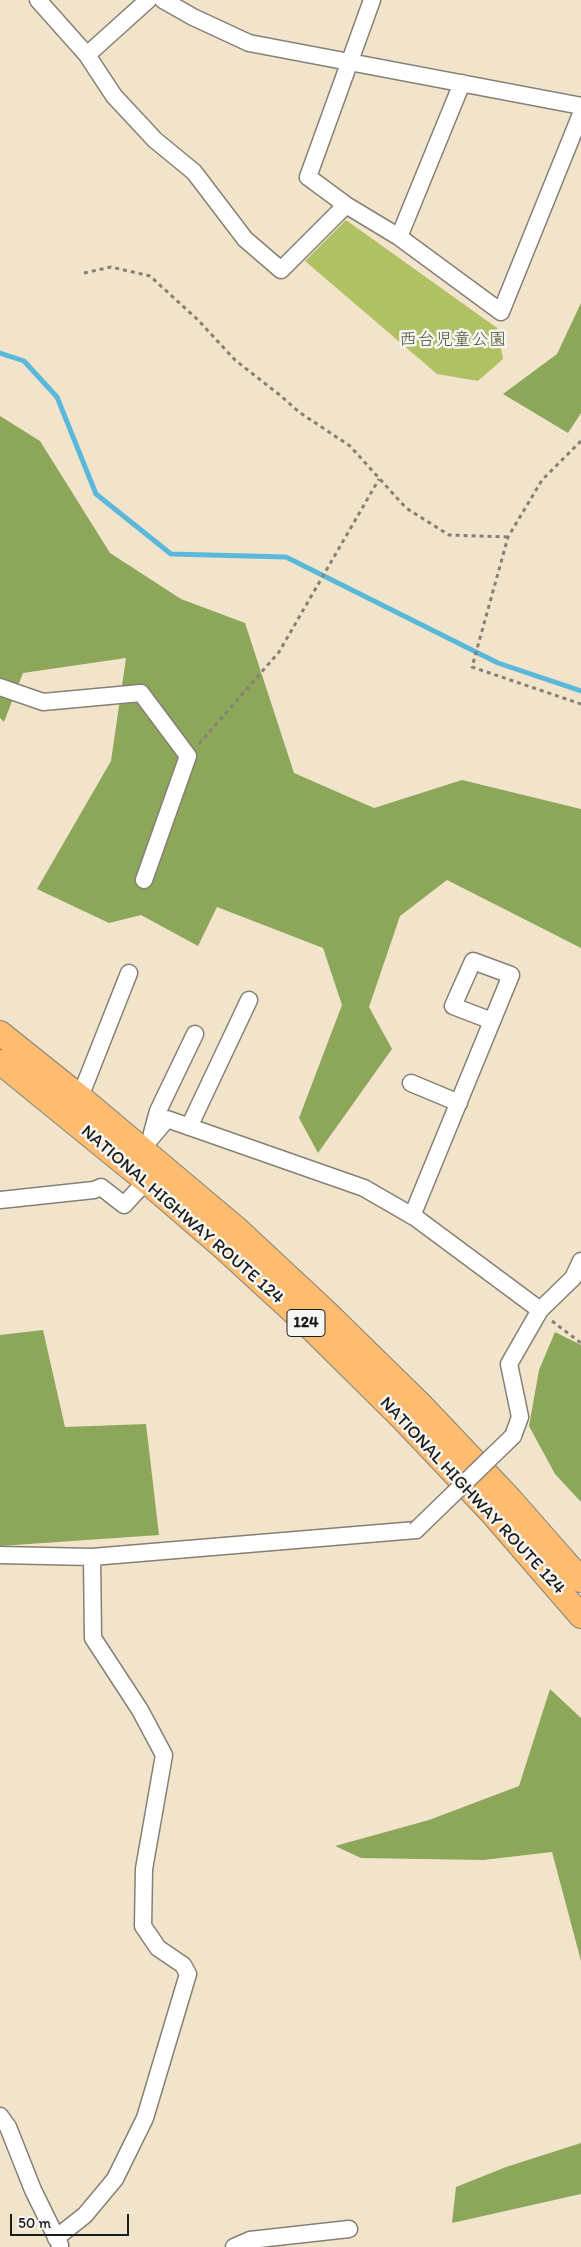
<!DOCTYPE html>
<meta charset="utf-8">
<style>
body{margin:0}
#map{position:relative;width:581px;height:2247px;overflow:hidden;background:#f1e4cb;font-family:Itim,sans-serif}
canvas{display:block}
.scale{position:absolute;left:10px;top:2214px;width:119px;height:22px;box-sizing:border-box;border:2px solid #1c1c1c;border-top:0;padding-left:6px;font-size:15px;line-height:18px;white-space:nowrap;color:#1c1c1c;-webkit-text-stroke:4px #f6f6f2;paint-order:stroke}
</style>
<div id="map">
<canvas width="581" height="2247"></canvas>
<div class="scale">50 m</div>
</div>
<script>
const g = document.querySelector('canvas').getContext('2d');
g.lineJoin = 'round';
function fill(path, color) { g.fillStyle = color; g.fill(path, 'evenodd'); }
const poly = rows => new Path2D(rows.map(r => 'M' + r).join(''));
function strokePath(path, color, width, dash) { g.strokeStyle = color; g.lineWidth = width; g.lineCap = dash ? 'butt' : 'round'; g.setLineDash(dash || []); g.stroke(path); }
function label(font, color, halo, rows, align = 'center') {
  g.font = font + ' Itim,"Klee One",sans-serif'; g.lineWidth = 5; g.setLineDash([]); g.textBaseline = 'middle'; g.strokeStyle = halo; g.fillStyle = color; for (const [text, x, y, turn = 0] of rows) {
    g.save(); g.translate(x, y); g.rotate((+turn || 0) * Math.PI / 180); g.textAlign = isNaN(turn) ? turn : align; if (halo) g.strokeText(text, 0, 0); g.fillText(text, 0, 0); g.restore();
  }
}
const green = poly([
 [346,220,497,328,503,359,478,381,437,374,305,261]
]);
const forest = poly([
 [581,303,581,413,568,433,503,394,557,354],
 [0,416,40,441,110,553,181,599,245,623,294,773,374,808,462,780,581,809,581,948,447,880,400,916,369,1007,392,1049,318,1153,299,1118,342,1005,323,948,217,907,198,946,141,915,109,923,37,889,111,761,126,658,23,673,4,722,0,718],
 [43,1330,65,1427,146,1424,159,1535,0,1546,0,1335],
 [555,1332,581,1345,581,1502,555,1474,529,1426,539,1370],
 [550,1689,581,1718,581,1961,552,1852,483,1860,361,1858,335,1846,429,1820,519,1786],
 [581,2143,581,2194,452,2223,456,2187,506,2167]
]);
const stream = poly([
 [0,353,24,361,57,397,96,494,171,554,286,557,498,663,581,691]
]);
const path = poly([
 [84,273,111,267,150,276,198,320,235,360,281,396,299,412,350,446,406,508,449,535,508,537],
 [581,441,542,480,508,537,472,667,581,704],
 [199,744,279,652,379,479],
 [552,1321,581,1343]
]);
const minor = poly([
 [38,0,87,55,114,96,155,140,194,172,245,239,281,270,346,205],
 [163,0,193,17,249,43,581,106],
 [372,0,308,177,346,205,399,237,501,312,581,114],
 [87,55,148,0],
 [399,237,462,83],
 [0,687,43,702,141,693,188,756,144,880],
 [411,1083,459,1103],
 [80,1097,129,973],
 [189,1127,249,1000],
 [152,1133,158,1111,195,1034],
 [135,1157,167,1119,364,1188,416,1218,540,1310,573,1278,581,1261],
 [0,1200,94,1190,101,1187,124,1205,146,1181],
 [412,1216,511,975,473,961,453,1006,492,1021],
 [513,1436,520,1417,509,1364,540,1310],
 [0,1555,92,1557,416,1530],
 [0,2116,8,2127,33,2190,60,2245],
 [56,2238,85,2215,115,2179,145,2118,188,1974,183,1965,158,1948,143,1926,144,1869,164,1755,140,1710,93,1638,92,1557],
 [234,2247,250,2240,349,2229]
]);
const highway = poly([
 [0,1033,80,1097,238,1230,326,1312,420,1404,510,1499,581,1580],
 [0,1062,146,1181,225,1249,311,1328,403,1419,491,1512,581,1616]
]);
const minorBridge = poly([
 [416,1530,513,1436]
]);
const shields = [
 [306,1323,38]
];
const shieldNames = [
 ["124",306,1323]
];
const parkNames = [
 ["西台児童公園",453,340]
];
const streetNames = [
 ["NATIONAL HIGHWAY ROUTE 124",182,1215,41],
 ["NATIONAL HIGHWAY ROUTE 124",472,1496,47]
];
fill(green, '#b0c164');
fill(forest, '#8ca75a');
strokePath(stream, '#5cb8da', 5);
strokePath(minor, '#868074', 19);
strokePath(highway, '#868074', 26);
strokePath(path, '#868074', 3, [4, 4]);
strokePath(minor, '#fff', 16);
strokePath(highway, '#fdbc70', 24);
strokePath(minorBridge, '#868074', 19, []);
strokePath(minorBridge, '#fff', 16);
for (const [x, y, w] of shields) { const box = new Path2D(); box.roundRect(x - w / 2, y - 13.5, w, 27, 4); g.fillStyle = '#f6f6f2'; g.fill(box); strokePath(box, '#1c1c1c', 1); }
label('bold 16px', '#1c1c1c', null, shieldNames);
label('18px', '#505635', '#f6f6f2', parkNames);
label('18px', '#1c1c1c', '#f6f6f2', streetNames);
</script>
